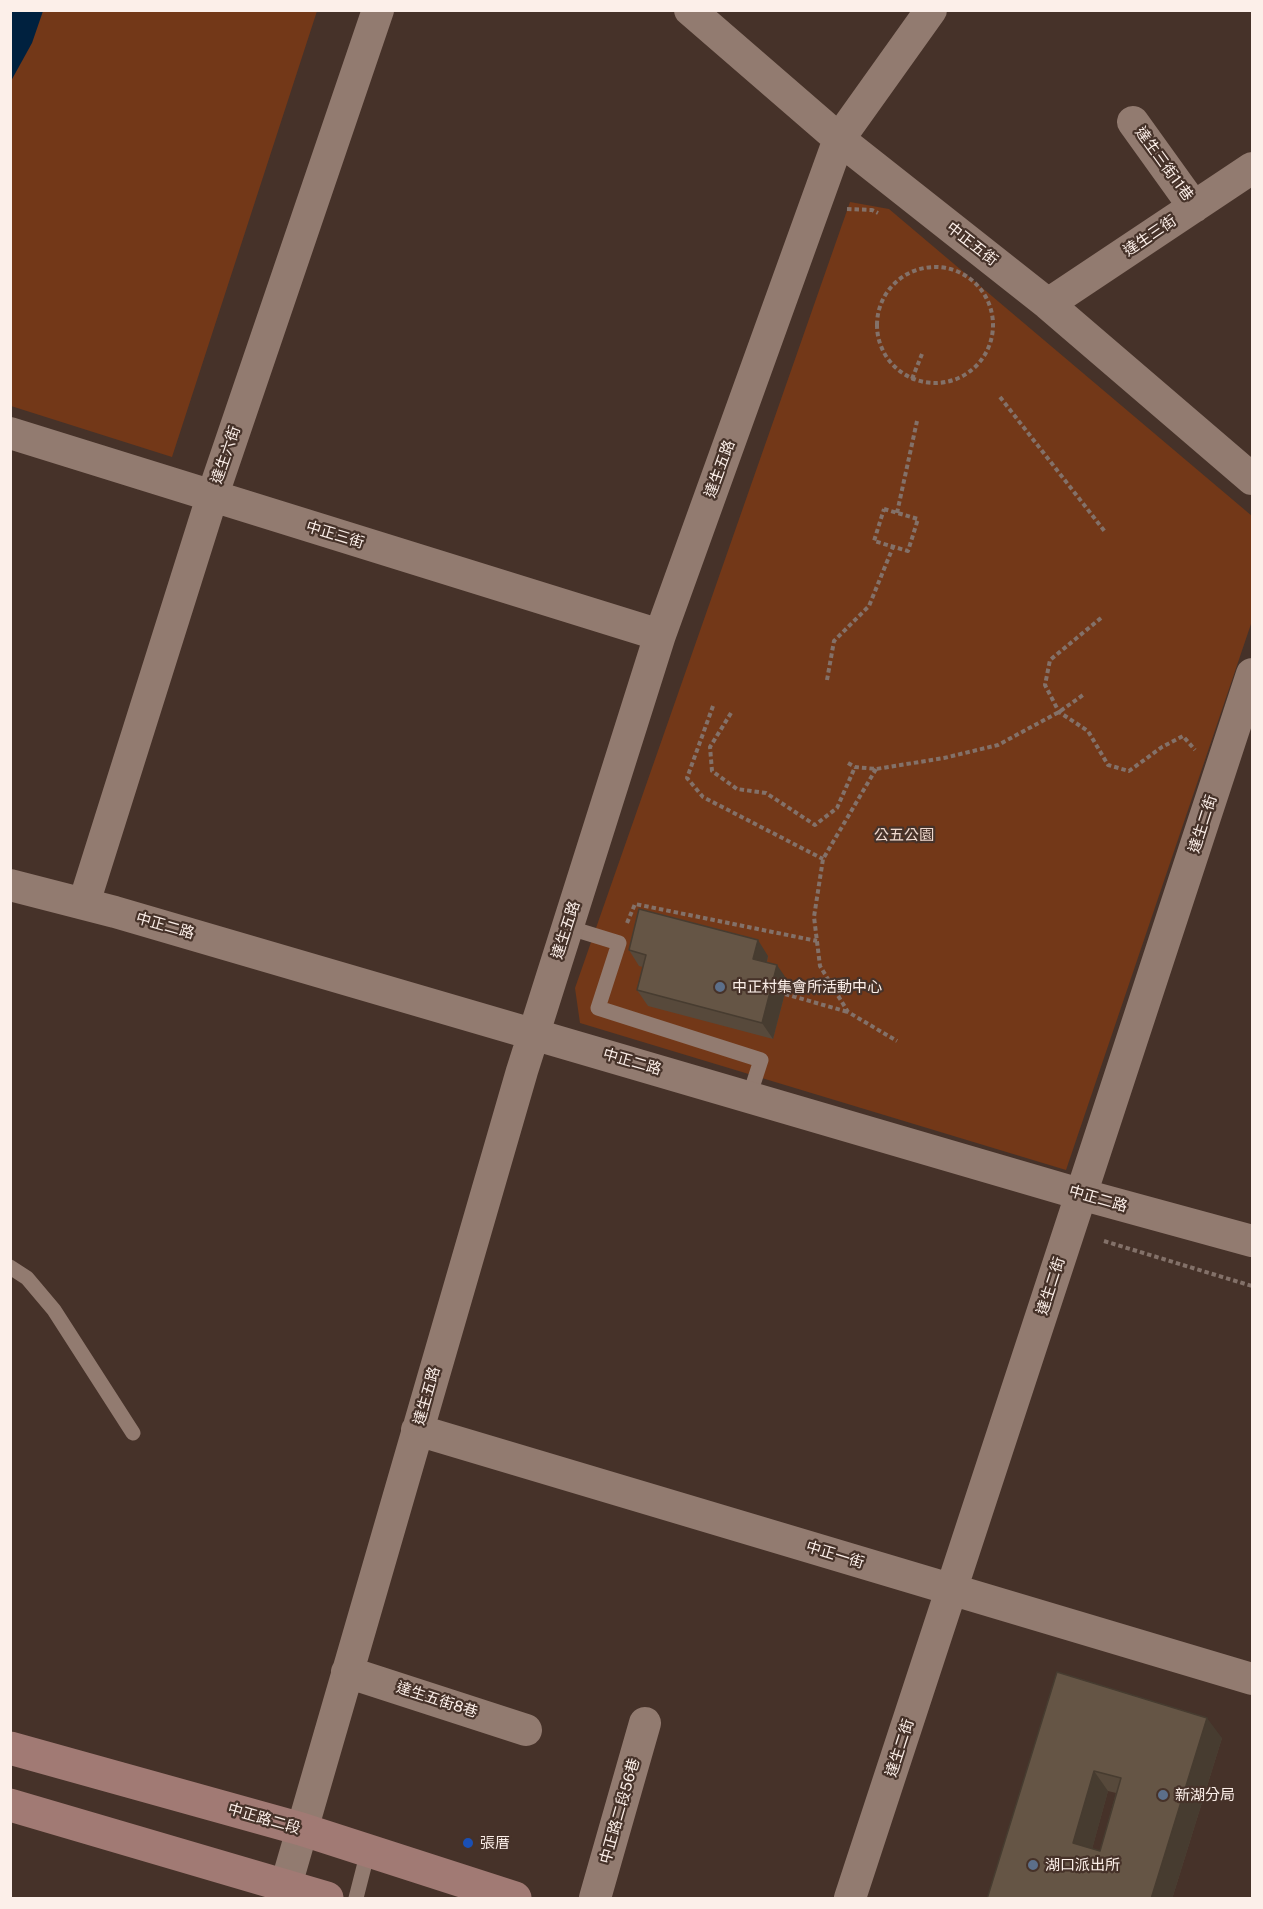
<!DOCTYPE html>
<meta charset="utf-8">
<style>
body{margin:0}
#map{position:relative;width:1263px;height:1909px;overflow:hidden;background:#463229;font-family:"Public Sans",sans-serif}
canvas{display:block}
.frame{position:absolute;inset:0;border:12px solid #fcefe9;pointer-events:none}
</style>
<div id="map">
<canvas width="1263" height="1909"></canvas>
<div class="frame"></div>
</div>
<script>
const g = document.querySelector('canvas').getContext('2d');
g.lineJoin = 'round';
function fill(path, color) { g.fillStyle = color; g.fill(path, 'evenodd'); }
const poly = rows => new Path2D(rows.map(r => 'M' + r).join(''));
function strokePath(path, color, width, dash) { g.strokeStyle = color; g.lineWidth = width; g.lineCap = dash ? 'butt' : 'round'; g.setLineDash(dash || []); g.stroke(path); }
function label(font, color, halo, rows, align = 'center') {
  g.font = font + ' "Public Sans","Noto Sans TC",sans-serif'; g.lineWidth = 4.5; g.setLineDash([]); g.textBaseline = 'middle'; g.strokeStyle = halo; g.fillStyle = color; for (const [text, x, y, turn = 0] of rows) {
    g.save(); g.translate(x, y); g.rotate((+turn || 0) * Math.PI / 180); g.textAlign = isNaN(turn) ? turn : align; if (halo) g.strokeText(text, 0, 0); g.fillText(text, 0, 0); g.restore();
  }
}
const green = poly([
 [11,11,317,11,172,457,11,406],
 [850,202,889,209,1252,516,1252,621,1066,1170,580,1023,575,988]
]);
const water = poly([
 [11,10,43,11,32,43,11,81]
]);
const path = poly([
 [847,209,872,210,878,213],
 '877 325a58 58 0 1 1 116 0a58 58 0 1 1-116 0Z',
 [912,379,922,354],
 [1000,397,1106,533],
 [884,509,918,519,908,551,874,541,884,509],
 [897,513,917,421],
 [1101,618,1050,660,1045,685,1059,712,1088,731,1108,765,1129,771,1162,747,1183,736,1195,750],
 [827,680,834,641,869,606,893,547],
 [713,706,687,778,703,797,823,859],
 [731,713,710,747,712,771,737,789,766,793,815,825,837,808,855,767],
 [848,763,855,767,876,769,944,758,998,745,1059,712,1083,695],
 [876,769,823,859,814,917,820,966,848,1012,897,1041],
 [627,923,635,904,817,941],
 [785,994,848,1012],
 [1104,1241,1252,1286]
]);
const lane = poly([
 [567,927,619,943,598,1008,761,1060,749,1097],
 [10,1267,27,1278,54,1310,133,1433],
 [356,1898,368,1851]
]);
const street = poly([
 [690,10,839,139,1048,304,1252,479],
 [1133,122,1194,207],
 [1048,304,1252,168],
 [10,433,660,635],
 [10,885,115,912,1080,1194,1252,1241],
 [84,903,212,497,378,10],
 [417,1430,1252,1679],
 [347,1672,526,1730],
 [286,1885,522,1071,660,635,839,139,931,10],
 [595,1898,645,1723],
 [850,1898,1252,674]
]);
const secondary = poly([
 [10,1748,301,1829,515,1898],
 [10,1805,327,1898]
]);
const wall = poly([
 [629,950,768,956,767,962,788,981,773,1039,648,1006,637,990,643,967,639,966],
 [1057,1672,1222,1738,1172,1899,987,1899],
 [1108,1791,1116,1793,1100,1851,1092,1849]
]);
const shadedWall = poly([
 [758,940,768,956,764,974,753,959],
 [777,965,788,981,773,1039,762,1023],
 [1207,1718,1222,1738,1172,1899,1151,1899],
 [1094,1771,1108,1791,1088,1864,1073,1843]
]);
const building = poly([
 [639,909,758,940,753,959,777,965,762,1023,637,990,646,955,629,950,639,909],
 [1057,1672,1207,1718,1151,1899,987,1899,1057,1672],
 [1094,1771,1121,1778,1100,1851,1073,1843,1094,1771]
]);
const markers = [
 [720,987,6,"#5c6f8a"],
 [1163,1795,6,"#5c6f8a"],
 [468,1843,6,"#1a4fb4"],
 [1033,1865,6,"#5c6f8a"]
];
const streetNames = [
 ["達生三街11巷",1164,164,54],
 ["達生三街",1150,236,-34],
 ["中正五街",972,244,38],
 ["達生六街",226,455,-71],
 ["達生五路",720,469,-70],
 ["中正三街",335,535,17],
 ["達生二街",1203,824,-72],
 ["中正二路",165,926,16],
 ["達生五路",566,930,-72],
 ["中正二路",632,1062,16],
 ["中正二路",1098,1199,16],
 ["達生二街",1051,1286,-72],
 ["達生五路",427,1396,-74],
 ["中正一街",835,1555,17],
 ["達生五街8巷",437,1700,18],
 ["達生二街",900,1748,-72],
 ["中正路二段56巷",620,1811,-74],
 ["中正路二段",264,1819,16]
];
const parkNames = [
 ["公五公園",904,835]
];
const poiNames = [
 ["中正村集會所活動中心",732,987],
 ["新湖分局",1175,1795],
 ["張厝",480,1843],
 ["湖口派出所",1045,1865]
];
fill(green, '#733818');
fill(water, '#00213f');
strokePath(path, '#837169', 4, [4.5, 3]);
strokePath(lane, '#927b70', 15);
strokePath(street, '#927b70', 32);
strokePath(secondary, '#a17a74', 33);
fill(wall, '#57493b');
fill(shadedWall, '#473c30');
fill(building, '#655545');
strokePath(building, '#473c30', 1.5);
for (const [x, y, r, color] of markers) { const dot = new Path2D(); dot.arc(x, y, r, 0, 2 * Math.PI); g.fillStyle = color; g.fill(dot); strokePath(dot, '#463229', 2); }
label('15px', '#fcefe9', '#463229', streetNames);
label('15px', '#f0d9ce', '#463229', parkNames);
label('15px', '#fcefe9', '#463229', poiNames, 'left');
</script>
